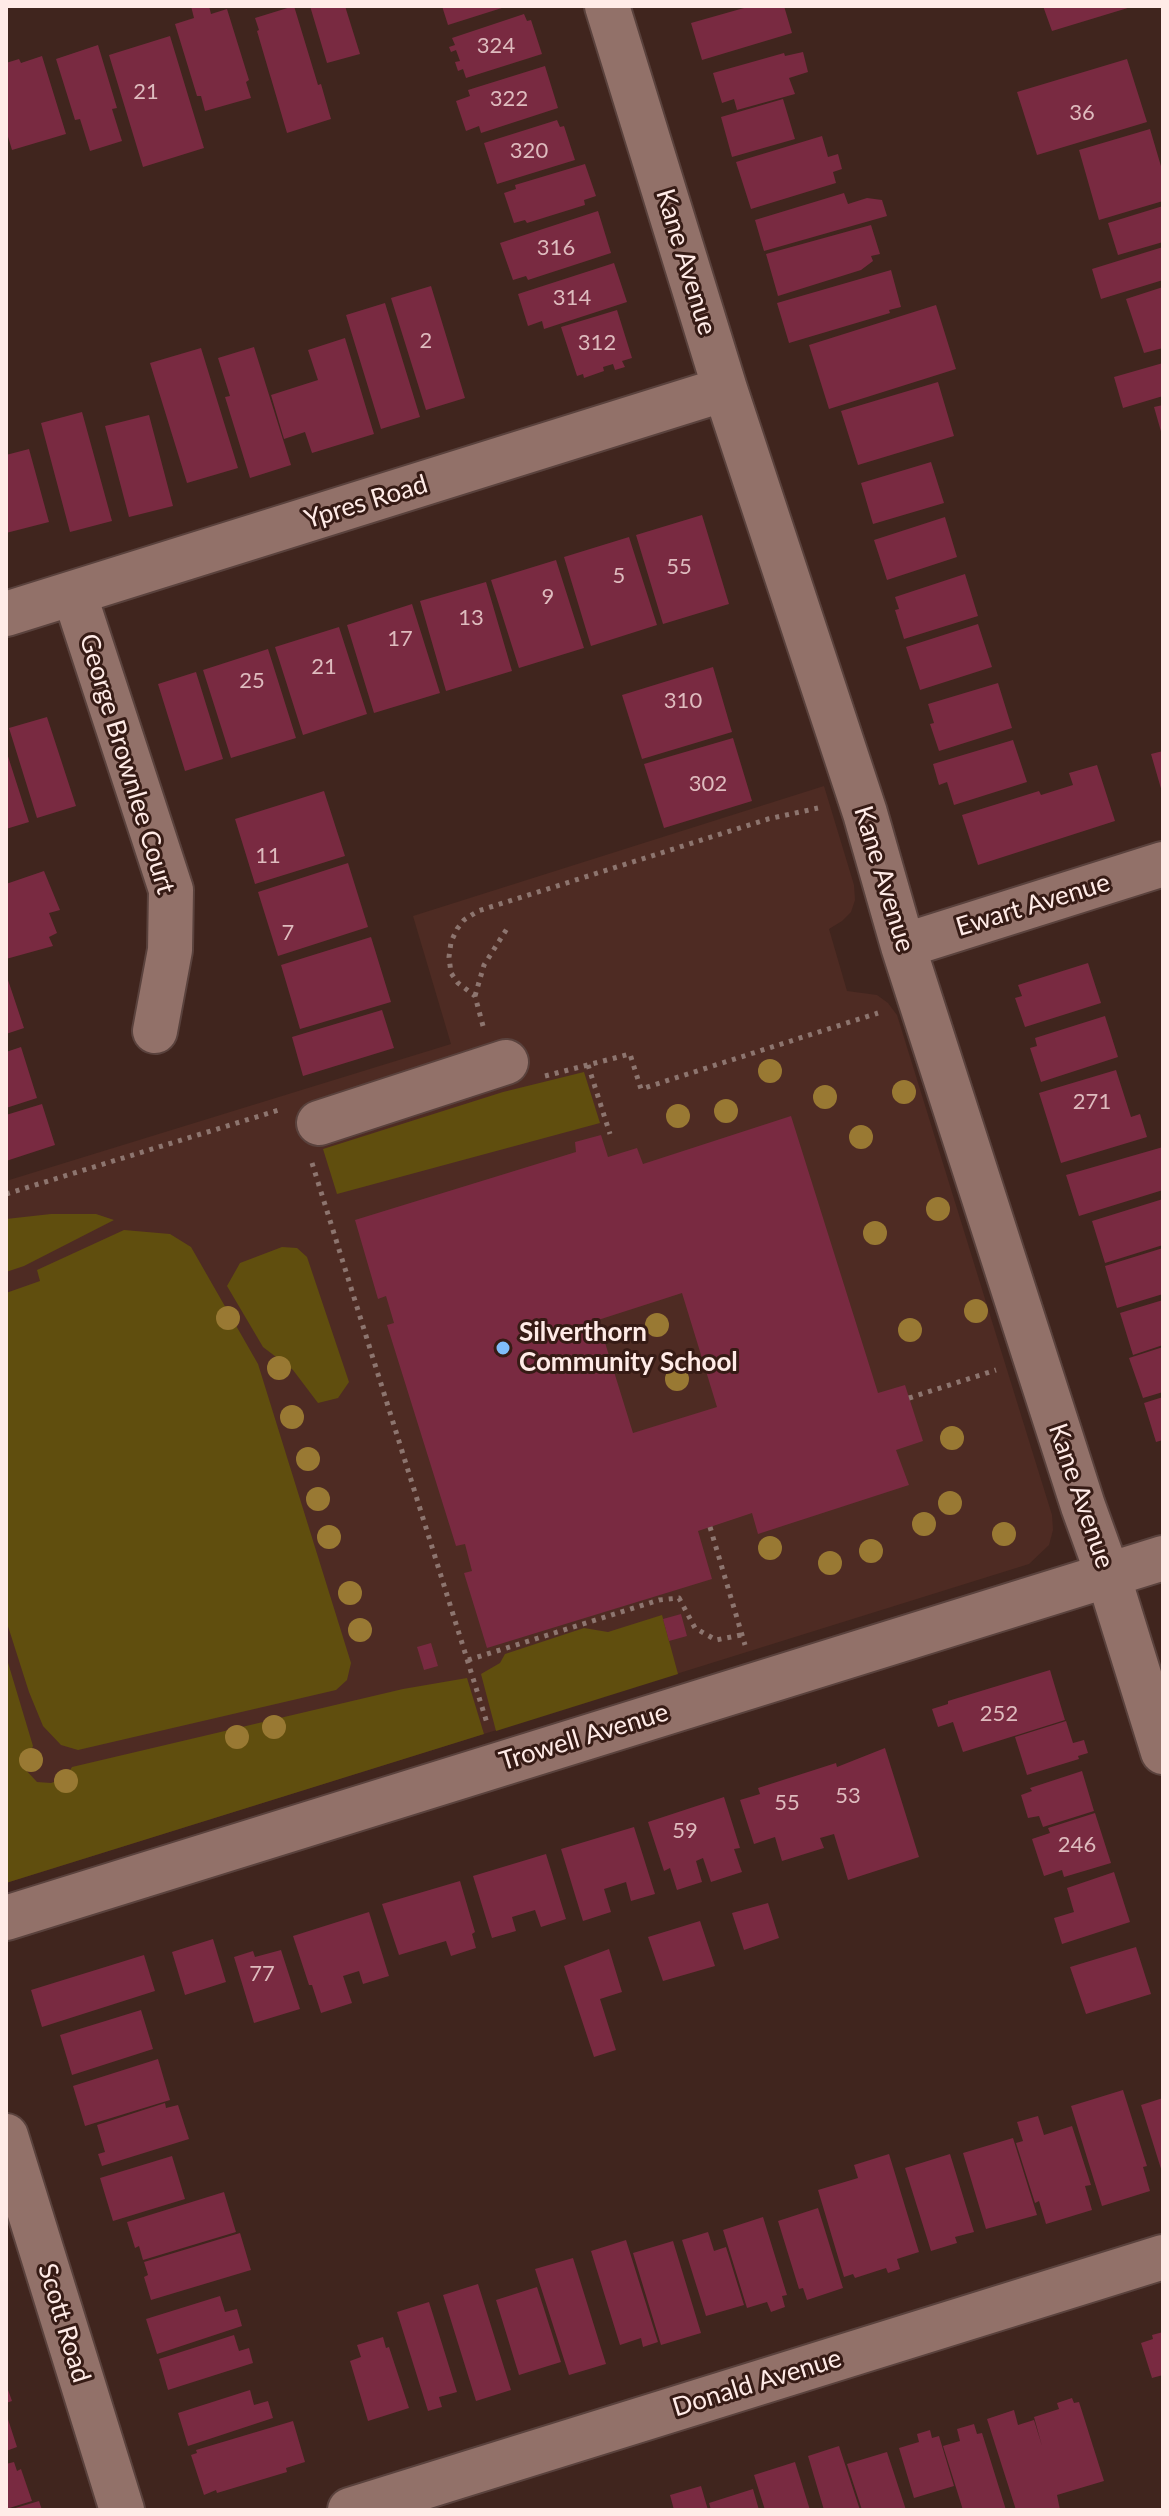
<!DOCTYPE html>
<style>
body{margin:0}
#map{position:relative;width:1169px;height:2516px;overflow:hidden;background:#40251e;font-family:Lato,sans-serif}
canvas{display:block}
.frame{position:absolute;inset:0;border:8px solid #ffebe7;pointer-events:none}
</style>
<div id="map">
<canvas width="1169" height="2516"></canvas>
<div class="frame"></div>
</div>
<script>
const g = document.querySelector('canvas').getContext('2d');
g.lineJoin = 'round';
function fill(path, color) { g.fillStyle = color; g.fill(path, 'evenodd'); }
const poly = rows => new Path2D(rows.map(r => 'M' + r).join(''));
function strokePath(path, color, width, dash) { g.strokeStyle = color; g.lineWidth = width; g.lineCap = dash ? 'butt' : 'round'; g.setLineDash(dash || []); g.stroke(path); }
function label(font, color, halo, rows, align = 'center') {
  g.font = font + ' Lato,sans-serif'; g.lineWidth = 6; g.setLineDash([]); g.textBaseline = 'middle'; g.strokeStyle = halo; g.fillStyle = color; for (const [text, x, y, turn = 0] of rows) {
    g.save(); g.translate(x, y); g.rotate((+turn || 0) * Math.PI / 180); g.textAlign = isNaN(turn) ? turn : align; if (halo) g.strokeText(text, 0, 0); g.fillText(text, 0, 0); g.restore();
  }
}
const built = poly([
 [824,786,854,885,855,900,851,912,842,921,829,929,847,991,877,995,888,1003,897,1015,1052,1515,1053,1530,1049,1545,1029,1564,6,1883,6,1181,451,1044,413,916]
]);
const green = poly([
 [584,1072,600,1123,337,1194,323,1149,503,1092],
 [51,1214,96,1214,114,1220,24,1266,6,1272,6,1219],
 [124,1230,170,1234,191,1247,258,1364,351,1663,347,1680,336,1690,78,1750,61,1745,43,1726,29,1692,6,1620,6,1293,40,1281,37,1270],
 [282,1247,297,1248,307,1257,349,1382,338,1398,318,1403,293,1370,263,1347,227,1286,240,1263],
 [662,1615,678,1674,496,1731,481,1674,500,1663,505,1654,584,1628,608,1632],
 [6,1656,33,1746,24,1768,37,1782,51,1783,65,1778,72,1767,403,1689,467,1678,484,1734,6,1883]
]);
const building = poly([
 [191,6,209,6,211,14,227,9,249,80,246,82,251,98,205,111,201,96,197,96,175,24,194,18],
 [294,6,318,85,321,84,331,119,287,133,257,31,259,30,255,18],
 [310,6,345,6,360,54,327,63],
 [442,6,505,6,505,7,448,25],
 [751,6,784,6,792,33,702,60,691,23],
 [1043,6,1131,6,1131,7,1052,31],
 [524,14,527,21,531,20,542,54,466,78,463,69,458,71,455,62,460,61,456,50,451,52,449,47,455,45,452,38],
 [170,36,204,148,143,167,109,55],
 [98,45,117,108,112,109,122,141,90,151,80,119,75,120,56,59],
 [803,52,808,72,789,78,795,94,737,110,734,99,722,103,713,73,784,53,785,56],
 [42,56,66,134,12,150,6,130,6,63,19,59,21,63],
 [1127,59,1147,122,1037,155,1017,92],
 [545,66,558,108,481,133,479,126,466,131,456,101,470,96,468,90],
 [783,99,795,139,732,157,721,117],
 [557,120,560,127,564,126,575,160,497,184,484,143],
 [1150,129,1163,173,1163,201,1099,220,1079,150],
 [822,136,828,157,838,154,842,169,833,172,836,183,751,209,736,162],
 [585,164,596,196,584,200,585,205,527,223,525,220,514,223,504,193,516,189,515,185],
 [844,193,848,204,867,198,882,200,887,216,764,251,755,220],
 [1163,206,1163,242,1118,255,1108,223],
 [598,211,611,253,528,280,526,276,513,280,500,243],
 [871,225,880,254,871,256,873,261,861,270,778,296,766,254],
 [1163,247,1163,280,1101,299,1092,269],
 [614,263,627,302,544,329,542,321,528,326,518,294],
 [891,270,901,307,889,310,890,313,789,343,777,303],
 [431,286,465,398,426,410,391,298],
 [1163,287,1163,348,1144,353,1126,299],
 [385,303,420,417,381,429,346,315],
 [936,305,956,369,829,409,809,345],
 [617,310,632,358,622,361,625,367,615,370,613,364,603,367,604,371,584,378,583,374,577,376,561,327],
 [345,338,374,434,312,453,305,432,284,439,271,395,318,380,308,350],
 [254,347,291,465,250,478,225,397,230,396,218,358],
 [201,348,238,468,187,483,150,363],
 [1163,363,1163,396,1123,408,1114,377],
 [938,382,954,436,858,465,841,411],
 [1163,405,1163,435,1162,435,1154,407],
 [82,412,112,521,70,532,41,423],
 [149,415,173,506,129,517,105,426],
 [29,449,49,522,6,533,6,455],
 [931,462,944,503,873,524,861,483],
 [702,515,729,604,663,624,636,535],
 [945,517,957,557,887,580,874,540],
 [629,537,657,625,591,646,564,557],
 [556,560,584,648,519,668,491,580],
 [965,574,978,616,904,639,895,610,899,609,895,597],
 [486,582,512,671,446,691,420,601],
 [412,604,440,693,374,713,347,625],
 [978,624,992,667,920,690,906,647],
 [339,627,367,714,303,735,275,647],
 [268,649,296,738,231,758,203,670],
 [713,667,732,732,642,759,622,695],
 [196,672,223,759,185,771,158,684],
 [998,683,1012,728,939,751,930,724,934,723,928,704],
 [47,717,76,806,37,818,9,728],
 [733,738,752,801,664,828,644,764],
 [1013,740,1027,782,954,805,947,782,939,785,933,764],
 [6,750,29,822,6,829],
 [1163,751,1163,792,1162,792,1151,754],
 [1097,765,1115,821,978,865,962,815,1039,791,1041,795,1073,785,1069,773],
 [324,791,345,856,255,884,235,819],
 [348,863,368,927,278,956,258,892],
 [44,871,60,910,49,913,57,933,49,937,53,946,6,959,6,884],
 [371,937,391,1002,300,1029,281,965],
 [1088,963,1101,1003,1025,1027,1015,998,1022,996,1018,985],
 [6,974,24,1028,6,1034],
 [382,1010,394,1048,303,1076,292,1037],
 [1105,1016,1118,1057,1041,1082,1030,1048,1037,1046,1035,1038],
 [21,1047,37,1098,6,1108,6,1052],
 [1116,1070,1131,1117,1140,1114,1147,1137,1061,1163,1039,1093],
 [42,1104,55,1145,6,1161,6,1115],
 [791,1116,878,1393,905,1385,923,1441,896,1450,909,1485,758,1534,752,1513,698,1531,712,1579,487,1648,464,1573,472,1571,465,1544,456,1546,387,1325,394,1323,386,1296,378,1299,355,1220,576,1152,575,1142,601,1135,608,1157,637,1148,643,1164],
 [682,1293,717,1407,633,1433,598,1320],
 [1163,1147,1163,1190,1079,1216,1066,1175],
 [1163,1199,1163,1245,1105,1263,1092,1221],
 [1163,1248,1163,1294,1117,1308,1105,1266],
 [1163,1300,1163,1345,1133,1355,1120,1313],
 [1163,1347,1163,1392,1143,1398,1129,1358],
 [1163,1397,1163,1440,1156,1442,1144,1403],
 [681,1614,687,1636,669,1641,663,1619],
 [431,1643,438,1666,424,1670,417,1647],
 [1050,1670,1065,1720,963,1752,953,1722,938,1727,932,1709,948,1704,948,1701],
 [1066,1721,1073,1743,1084,1740,1088,1753,1078,1756,1079,1759,1027,1775,1015,1737],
 [885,1748,919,1857,848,1880,834,1834,820,1838,824,1848,782,1861,775,1837,754,1844,740,1800,760,1794,758,1788,836,1763,837,1767],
 [1082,1771,1094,1811,1043,1827,1039,1816,1028,1818,1021,1795,1032,1791,1030,1788],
 [724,1797,740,1848,734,1849,742,1872,711,1882,703,1858,696,1861,702,1882,677,1890,670,1868,664,1871,648,1822],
 [1095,1813,1111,1863,1064,1877,1062,1870,1044,1876,1032,1839,1050,1833,1048,1828],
 [634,1827,655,1894,631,1901,626,1882,604,1889,611,1912,583,1921,561,1849],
 [546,1854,566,1919,541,1927,535,1910,512,1917,516,1931,492,1938,473,1876],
 [1114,1872,1130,1922,1062,1944,1054,1918,1074,1912,1067,1888],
 [460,1881,475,1932,472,1934,476,1948,451,1956,446,1941,399,1955,382,1904],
 [768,1903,779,1938,744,1950,732,1913],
 [369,1912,389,1976,363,1984,359,1971,343,1976,352,2003,321,2013,312,1985,309,1985,293,1936],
 [700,1921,715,1966,663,1981,648,1937],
 [213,1939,226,1982,185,1995,172,1952],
 [1136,1947,1151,1994,1086,2014,1070,1967],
 [609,1949,622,1992,600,1999,616,2050,594,2057,564,1966],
 [281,1950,300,2009,254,2023,234,1957,253,1951,255,1957],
 [144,1955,155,1991,42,2027,31,1990],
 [141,2010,153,2049,72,2075,60,2035],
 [158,2059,170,2100,85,2126,73,2086],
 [1123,2090,1147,2166,1143,2167,1150,2191,1102,2206,1071,2106],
 [1163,2098,1163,2172,1162,2172,1141,2105],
 [165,2103,166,2108,178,2105,189,2139,102,2166,98,2154,105,2152,97,2125],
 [1038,2116,1044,2135,1072,2126,1091,2185,1085,2186,1092,2210,1046,2224,1039,2201,1035,2203,1016,2143,1023,2141,1017,2122],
 [1013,2138,1037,2215,986,2229,963,2153],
 [889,2154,919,2252,897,2259,900,2269,888,2273,886,2268,855,2278,853,2274,844,2277,818,2190,858,2178,854,2165],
 [950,2154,974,2232,955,2237,957,2243,931,2251,905,2168],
 [172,2156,185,2199,113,2221,100,2178],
 [224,2192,236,2232,143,2260,139,2246,135,2248,127,2222],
 [818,2208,843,2288,807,2300,803,2288,799,2289,778,2221],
 [763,2217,787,2295,782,2296,785,2307,771,2312,767,2302,747,2308,723,2230],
 [708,2232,714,2251,726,2247,744,2305,706,2316,682,2240],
 [240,2233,251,2270,151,2300,144,2277,148,2275,144,2262],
 [626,2240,658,2342,643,2347,641,2338,620,2345,591,2251],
 [673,2241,701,2333,661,2345,633,2253],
 [573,2258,606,2364,569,2375,535,2269],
 [478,2284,511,2390,476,2401,443,2295],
 [537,2287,561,2362,519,2375,496,2300],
 [220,2296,225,2312,237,2309,242,2326,157,2354,146,2319],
 [429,2302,457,2392,439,2397,442,2407,428,2411,397,2312],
 [1163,2332,1163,2375,1152,2378,1141,2343,1153,2339,1152,2335],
 [234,2335,239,2351,249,2348,253,2363,168,2390,159,2359],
 [383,2337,386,2348,389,2347,409,2408,368,2421,350,2361,361,2357,357,2345],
 [6,2384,12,2401,6,2403],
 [250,2390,254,2405,268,2401,273,2418,188,2446,178,2413],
 [1072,2398,1074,2403,1079,2402,1104,2481,1057,2495,1060,2510,1016,2510,987,2419,1014,2410,1018,2425,1034,2420,1042,2446,1034,2417,1059,2409,1057,2403],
 [6,2413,17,2447,6,2451],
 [293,2421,305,2462,286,2468,287,2472,217,2493,216,2490,204,2495,191,2455,197,2453,196,2450],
 [974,2424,977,2434,982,2433,1006,2510,963,2510,943,2446,960,2441,957,2429],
 [930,2430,932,2438,939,2436,954,2486,914,2498,899,2448,919,2442,917,2434],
 [839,2446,860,2510,824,2510,808,2456],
 [887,2452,906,2510,862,2510,847,2464],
 [14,2462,17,2471,21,2469,32,2501,6,2509,6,2464],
 [795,2462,810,2510,765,2510,754,2475],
 [701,2486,708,2510,674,2510,670,2495],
 [753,2489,759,2510,711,2510,709,2503],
 [39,2501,42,2510,12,2510,12,2509]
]);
const path = poly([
 [475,996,484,965,508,927],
 [483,1026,475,996,458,983,451,973,449,957,451,942,457,929,464,920,478,911,768,819,818,808],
 [588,1065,610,1134],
 [545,1076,630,1054,641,1089,878,1013],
 [312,1163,487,1723],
 [6,1194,279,1110],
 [909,1398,996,1370],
 [710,1527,745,1645],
 [468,1660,659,1600,679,1598,695,1628,716,1640,741,1635]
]);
const minor = poly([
 [607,6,725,389,865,813,903,946,1083,1506,1108,1575,1163,1752],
 [74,593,171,890,170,950,155,1031],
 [6,614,725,389],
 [903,946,1163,864],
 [319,1123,506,1062],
 [6,1918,1163,1558],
 [6,2136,122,2510],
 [350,2510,1163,2257]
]);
const trees = [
 [770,1071],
 [904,1092],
 [825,1097],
 [726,1111],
 [678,1116],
 [861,1137],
 [938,1209],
 [875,1233],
 [976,1311],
 [228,1318],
 [657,1325],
 [910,1330],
 [279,1368],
 [677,1379],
 [292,1417],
 [952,1438],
 [308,1459],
 [318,1499],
 [950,1503],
 [924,1524],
 [1004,1534],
 [329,1537],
 [770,1548],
 [871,1551],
 [830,1563],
 [350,1593],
 [360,1630],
 [274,1727],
 [237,1737],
 [31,1760],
 [66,1781]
];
const markers = [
 [503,1348,8,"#80bdfa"]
];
const numberNames = [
 ["324",496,46],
 ["21",146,92],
 ["322",509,99],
 ["36",1082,113],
 ["320",529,151],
 ["316",556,248],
 ["314",572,298],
 ["2",426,341],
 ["312",597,343],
 ["55",679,567],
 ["5",619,576],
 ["9",548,597],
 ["13",471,618],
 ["17",400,639],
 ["21",324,667],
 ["25",252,681],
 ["310",683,701],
 ["302",708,784],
 ["11",268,856],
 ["7",288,933],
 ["271",1092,1102],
 ["252",999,1714],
 ["53",848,1796],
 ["55",787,1803],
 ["59",685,1831],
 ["246",1077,1845],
 ["77",262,1974]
];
const streetNames = [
 ["Kane Avenue",686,262,73],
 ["Ypres Road",366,502,-17],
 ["George Brownlee Court",127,764,73],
 ["Kane Avenue",884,879,73],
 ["Ewart Avenue",1033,905,-17],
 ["Kane Avenue",1081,1496,71],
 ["Trowell Avenue",584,1737,-17],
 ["Scott Road",64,2323,73],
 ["Donald Avenue",757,2383,-17]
];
const poiNames = [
 ["Silverthorn",519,1333],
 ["Community School",519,1363]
];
fill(built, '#4e2b23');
fill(green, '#604e0e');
fill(building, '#792a41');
strokePath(minor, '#5a423d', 48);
strokePath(path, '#8d756f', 5, [4, 6]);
strokePath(minor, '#927169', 44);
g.fillStyle = '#997933';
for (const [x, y] of trees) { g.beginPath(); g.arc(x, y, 12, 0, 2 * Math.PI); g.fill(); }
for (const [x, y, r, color] of markers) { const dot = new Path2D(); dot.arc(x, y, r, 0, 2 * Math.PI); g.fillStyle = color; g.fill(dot); strokePath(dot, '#361b15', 3); }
label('22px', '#debbbe', null, numberNames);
label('26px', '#ffebe7', '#361b15', streetNames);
label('bold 26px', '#ffebe7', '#361b15', poiNames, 'left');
</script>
